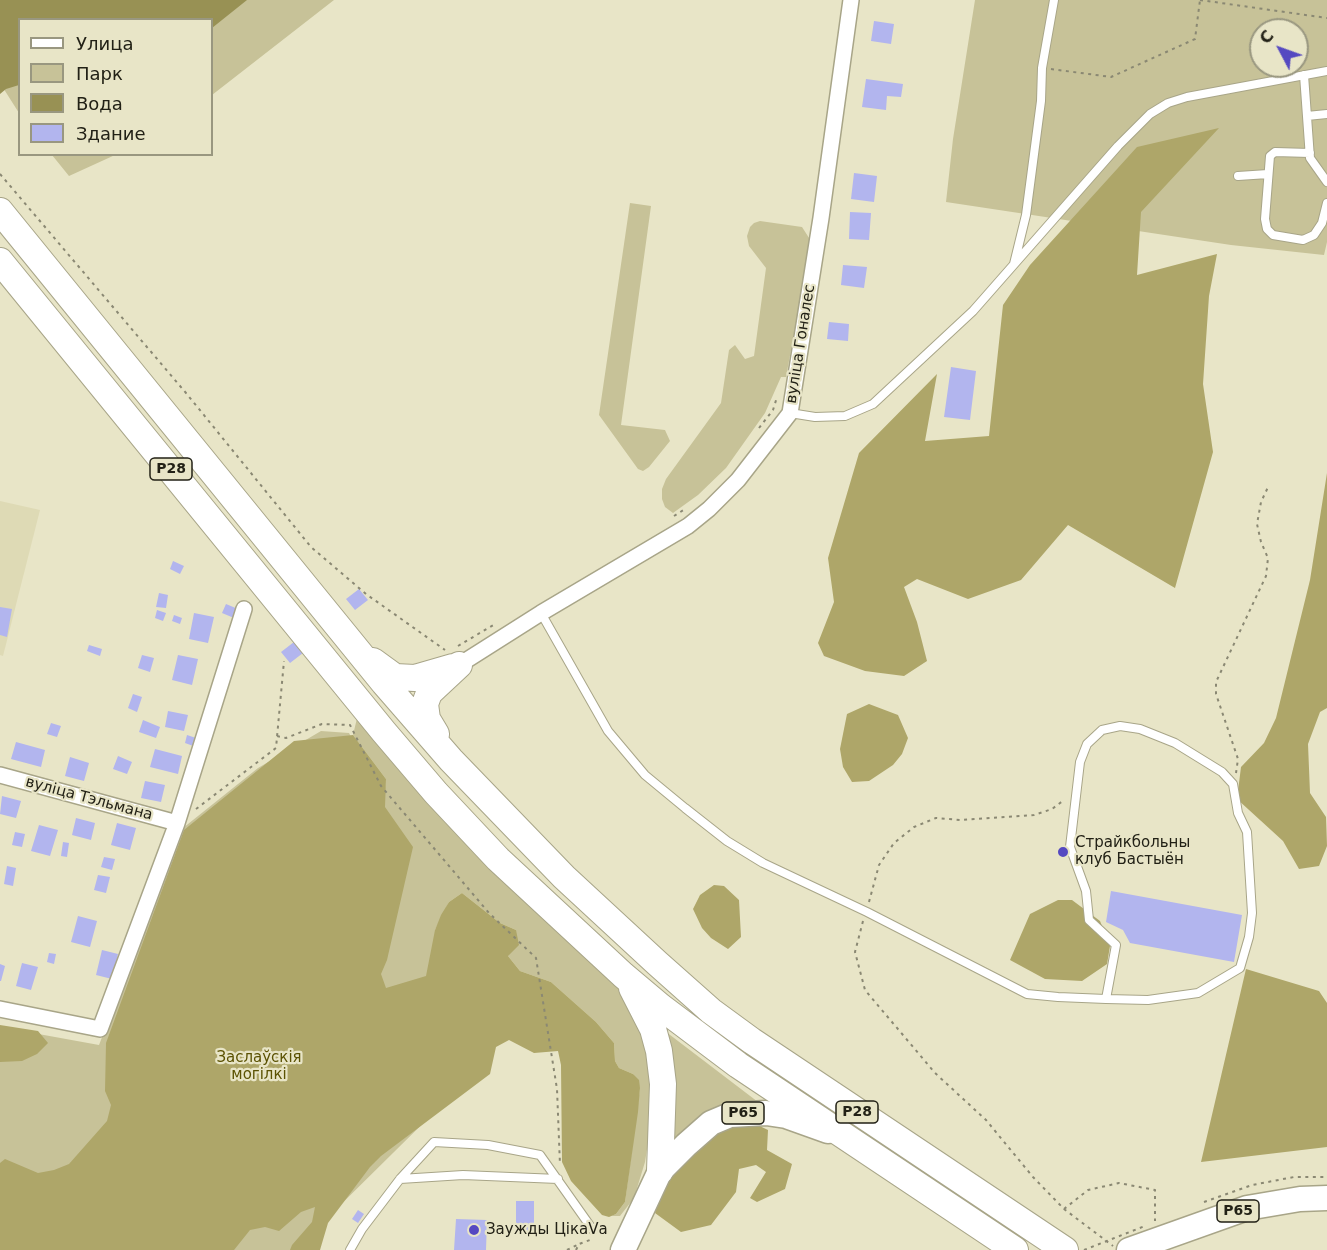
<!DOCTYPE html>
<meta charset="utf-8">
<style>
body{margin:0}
#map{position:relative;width:1327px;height:1250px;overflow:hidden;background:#e8e5c7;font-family:"DejaVu Sans",sans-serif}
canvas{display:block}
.legend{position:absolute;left:18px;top:18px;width:195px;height:138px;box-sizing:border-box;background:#e8e5c7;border:2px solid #999780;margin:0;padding:8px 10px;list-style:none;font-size:18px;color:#222116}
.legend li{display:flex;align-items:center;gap:12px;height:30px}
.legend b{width:30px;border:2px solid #999780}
.north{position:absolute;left:1249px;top:18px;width:60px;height:60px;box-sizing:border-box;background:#e8e5c7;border:2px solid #999780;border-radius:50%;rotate:311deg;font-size:16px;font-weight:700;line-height:24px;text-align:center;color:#222116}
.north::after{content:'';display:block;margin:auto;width:21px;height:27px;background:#5549c1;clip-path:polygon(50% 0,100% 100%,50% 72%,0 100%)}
</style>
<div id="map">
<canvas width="1327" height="1250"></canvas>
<ul class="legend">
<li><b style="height:8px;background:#fff"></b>Улица</li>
<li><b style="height:16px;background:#c7c298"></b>Парк</li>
<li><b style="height:16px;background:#989154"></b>Вода</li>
<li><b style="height:16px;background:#b2b5ee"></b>Здание</li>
</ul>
<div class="north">С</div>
</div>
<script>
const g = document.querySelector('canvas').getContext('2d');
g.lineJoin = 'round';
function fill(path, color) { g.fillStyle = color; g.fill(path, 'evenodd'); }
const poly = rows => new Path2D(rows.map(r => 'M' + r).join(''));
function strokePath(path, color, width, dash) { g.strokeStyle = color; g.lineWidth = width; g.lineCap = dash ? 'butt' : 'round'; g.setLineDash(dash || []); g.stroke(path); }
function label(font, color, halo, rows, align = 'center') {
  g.font = font + ' "DejaVu Sans",sans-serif'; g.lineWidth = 4.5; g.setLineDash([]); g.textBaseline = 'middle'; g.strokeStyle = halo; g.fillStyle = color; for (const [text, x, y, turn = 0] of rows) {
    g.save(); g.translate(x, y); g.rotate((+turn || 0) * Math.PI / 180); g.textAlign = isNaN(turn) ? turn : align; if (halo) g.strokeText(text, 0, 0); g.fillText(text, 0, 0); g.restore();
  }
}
const built = poly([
 [0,501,40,510,3,656,0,655]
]);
const green = poly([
 [0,0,334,0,212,95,212,20,20,20,19,113,0,83],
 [975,0,1327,0,1327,242,1324,255,1231,245,946,202,953,139],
 [1261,30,1297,30,1297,66,1261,66],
 [52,155,115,155,69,176],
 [630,203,651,206,621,425,665,430,670,441,649,467,643,471,638,469,599,415],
 [760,221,802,227,811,241,786,377,781,377,765,413,726,468,698,495,673,513,665,507,662,499,662,489,666,479,721,403,729,350,735,345,745,359,754,356,766,268,749,246,747,236,750,227,754,223],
 [358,714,627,991,638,1008,655,1098,645,1162,634,1198,620,1216,611,1216,616,1214,625,1202,640,1088,633,1074,619,1068,615,1061,614,1043,596,1022,551,982,520,971,508,956,516,930,500,923,462,893,449,902,435,930,476,1071,311,1234,301,1250,170,1250,0,1243,0,1027,99,1045,183,828,258,768,321,731,349,733,384,799,386,779,353,735],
 [657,1025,758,1102,668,1154]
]);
const forest = poly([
 [1219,128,1141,212,1137,275,1217,254,1209,296,1203,384,1213,452,1175,588,1068,525,1021,580,968,599,917,579,904,587,917,622,927,661,904,676,865,671,824,656,818,643,834,602,828,558,859,453,937,374,925,441,989,436,1003,305,1030,265,1137,147],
 [1327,473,1327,708,1320,712,1308,744,1310,793,1326,817,1327,846,1319,866,1299,869,1283,841,1237,799,1241,767,1264,743,1276,718,1310,580],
 [869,704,898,715,908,738,902,754,893,765,869,781,852,782,843,767,840,749,847,714],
 [353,735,386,779,385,807,413,847,387,960,381,974,386,988,426,976,435,930,441,915,449,902,462,893,500,923,516,930,519,945,508,956,520,971,551,982,596,1022,614,1043,615,1061,619,1068,633,1074,639,1080,640,1088,638,1112,625,1202,616,1214,609,1217,602,1215,571,1181,562,1162,561,1065,558,1051,534,1053,509,1040,496,1047,490,1074,381,1156,370,1167,328,1223,320,1250,290,1250,292,1245,312,1222,315,1207,301,1212,279,1231,265,1227,250,1230,234,1250,0,1250,0,1163,5,1159,38,1173,54,1170,69,1164,107,1121,111,1105,105,1091,106,1043,184,830,294,741],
 [714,885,724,886,739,900,741,937,728,949,711,938,702,928,693,909,700,895],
 [1058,900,1072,900,1100,921,1110,946,1107,964,1082,981,1045,979,1010,960,1030,914],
 [1246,969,1319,991,1327,1003,1327,1147,1201,1162],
 [0,1025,38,1031,48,1043,37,1054,22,1061,0,1062],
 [749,1121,768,1130,767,1150,792,1164,785,1189,757,1202,750,1198,766,1172,756,1165,739,1169,736,1192,711,1225,681,1232,655,1213,662,1186,681,1160,715,1131]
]);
const water = poly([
 [0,0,247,0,212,28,212,20,20,20,19,85,6,89,0,94]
]);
const building = poly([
 [874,21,894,24,891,44,871,41],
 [866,79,903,84,901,97,887,96,886,110,862,107],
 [854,173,877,176,874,202,851,199],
 [850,212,871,213,869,240,849,239],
 [843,265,867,267,864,288,841,285],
 [829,322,849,324,848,341,827,339],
 [951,367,976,371,970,420,944,417],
 [173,561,184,566,180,574,170,569],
 [359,589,368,600,355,610,346,599],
 [159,593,168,595,166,608,156,607],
 [226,604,238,609,234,618,222,613],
 [0,607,12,609,7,637,0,635],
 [157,610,166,613,163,621,155,618],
 [194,613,214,617,208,643,189,639],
 [174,615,182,618,180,624,172,621],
 [294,642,303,653,290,663,281,652],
 [89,645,102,649,100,656,87,651],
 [142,655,154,658,150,672,138,668],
 [178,655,198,659,192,685,172,680],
 [133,694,142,697,137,712,128,708],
 [168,711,188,715,184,731,165,727],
 [143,720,160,727,156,738,139,732],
 [51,723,61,726,57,737,47,734],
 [187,735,199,739,196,747,185,743],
 [16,742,45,750,41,767,11,759],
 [155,749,182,756,178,774,150,767],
 [118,756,132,762,127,774,113,769],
 [70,757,89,763,84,781,65,776],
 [145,781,165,785,161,802,141,798],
 [2,796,21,801,16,818,0,814],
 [76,818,95,823,91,840,72,835],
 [117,823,136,828,130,850,111,845],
 [39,825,58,830,50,856,31,851],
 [15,832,25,834,22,847,12,845],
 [63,842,69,843,67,857,61,856],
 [104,857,115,859,112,870,101,867],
 [7,866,16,868,13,886,4,884],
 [98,875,110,877,106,893,94,890],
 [1111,891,1242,915,1234,962,1130,943,1123,930,1106,922],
 [78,916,97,921,90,947,71,942],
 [102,950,118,954,112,979,96,975],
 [49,953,56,954,54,964,47,962],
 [22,963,38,967,31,990,16,986],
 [0,964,5,966,1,981,0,981],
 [516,1201,534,1201,534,1233,516,1233],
 [358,1210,364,1214,358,1223,352,1219],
 [456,1219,487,1220,486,1250,454,1250]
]);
const path = poly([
 [1200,0,1327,18],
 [1051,69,1111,77,1195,39,1200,0],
 [0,174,186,393,311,547,366,594,445,650],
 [759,428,773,410,777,397],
 [674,516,685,509],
 [458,646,495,624],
 [277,736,286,738,322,724,350,725,381,786,489,913,536,958,557,1089,560,1165],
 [1236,773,1238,759,1216,694,1216,682,1266,576,1268,558,1261,542,1257,524,1261,502,1269,485],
 [196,809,276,748,284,661],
 [869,902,879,865,894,843,914,827,936,818,960,820,1034,815,1052,809,1064,800],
 [863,921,855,952,865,990,935,1073,986,1120,1033,1177,1064,1209,1113,1246],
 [1204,1202,1252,1185,1294,1177,1327,1177],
 [1064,1209,1088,1190,1119,1183,1155,1190,1155,1221],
 [567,1250,579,1244],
 [576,1250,579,1244,590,1240]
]);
const service = poly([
 [1304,75,1310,158,1327,182],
 [1307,116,1327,114],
 [1310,153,1275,152,1270,156,1265,219,1267,229,1273,235,1303,240,1314,235,1322,223,1327,203],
 [1238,176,1268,174],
 [1014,264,1026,215,1041,101,1042,68,1054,0],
 [790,413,815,417,845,416,873,404,973,311,1118,146,1150,114,1168,103,1187,97,1327,71],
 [541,613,608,731,645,775,685,808,727,841,763,863,867,912,1027,994,1058,997,1106,999,1116,945,1089,920,1086,891,1070,847,1080,762,1087,744,1102,730,1120,726,1140,729,1175,743,1222,772,1233,784,1238,813,1247,832,1252,913,1249,937,1240,968,1198,993,1148,1000,1106,999],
 [400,1179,463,1175,558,1179],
 [350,1250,362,1229,400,1179,434,1142,488,1145,540,1155,593,1230]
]);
const minor = poly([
 [459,665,541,613,688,526,709,509,738,480,790,413,821,218,851,0],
 [0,775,177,823],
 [0,1009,100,1029,177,823,244,609]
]);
const primary = poly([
 [623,1250,660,1171,686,1145,711,1123,730,1115,766,1113,786,1116,828,1131],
 [1129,1250,1247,1208,1300,1199,1327,1198]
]);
const trunk = poly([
 [0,211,384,683,451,760,564,877,657,963,711,1011,752,1041,1065,1250],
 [0,261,384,732,436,793,498,859,623,975,661,1007,738,1065,1015,1250],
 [373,661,395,677,415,678,453,667],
 [436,734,427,719,425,704,429,693,459,665],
 [632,988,653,1029,659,1051,663,1084,660,1171]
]);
const pathBridge = poly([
 [1084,1250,1145,1226]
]);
const markers = [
 [1063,852,6,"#5549c1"],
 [474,1230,6,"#5549c1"]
];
const shields = [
 [171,469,42],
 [857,1112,42],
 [743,1113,42],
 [1238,1211,42]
];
const shieldNames = [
 ["Р28",171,469],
 ["Р28",857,1112],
 ["Р65",743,1113],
 ["Р65",1238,1211]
];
const streetNames = [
 ["вуліца Гоналес",801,344,-81],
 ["вуліца Тэльмана",89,799,15]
];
const poiNames = [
 ["Страйкбольны",1075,843],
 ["клуб Бастыён",1075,860],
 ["Заужды ЦікаVа",486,1230]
];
const parkNames = [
 ["Заслаўскія",259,1058],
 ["могілкі",259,1075]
];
fill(built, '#dedab5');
fill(green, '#c7c298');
fill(forest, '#aea669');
fill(water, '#989154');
fill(building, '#b2b5ee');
strokePath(service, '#a8a588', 10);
strokePath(minor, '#a8a588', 18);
strokePath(primary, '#a8a588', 27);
strokePath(trunk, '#a8a588', 28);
strokePath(path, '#8a8873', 2, [3, 4.5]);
strokePath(service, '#fff', 8);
strokePath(minor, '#fff', 15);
strokePath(primary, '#fff', 24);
strokePath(trunk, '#fff', 26);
strokePath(pathBridge, '#8a8873', 2, [3, 4.5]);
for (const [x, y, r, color] of markers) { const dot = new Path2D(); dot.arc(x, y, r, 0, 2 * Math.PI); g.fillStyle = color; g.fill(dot); strokePath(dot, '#e8e5c7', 2); }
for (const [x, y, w] of shields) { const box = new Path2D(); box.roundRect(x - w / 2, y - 11, w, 22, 4.5); g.fillStyle = '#e8e5c7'; g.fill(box); strokePath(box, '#222116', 1.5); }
label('bold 14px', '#222116', null, shieldNames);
label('15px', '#222116', '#e8e5c7', streetNames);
label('15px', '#222116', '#e8e5c7', poiNames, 'left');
label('15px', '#5b5203', '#e8e5c7', parkNames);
</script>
